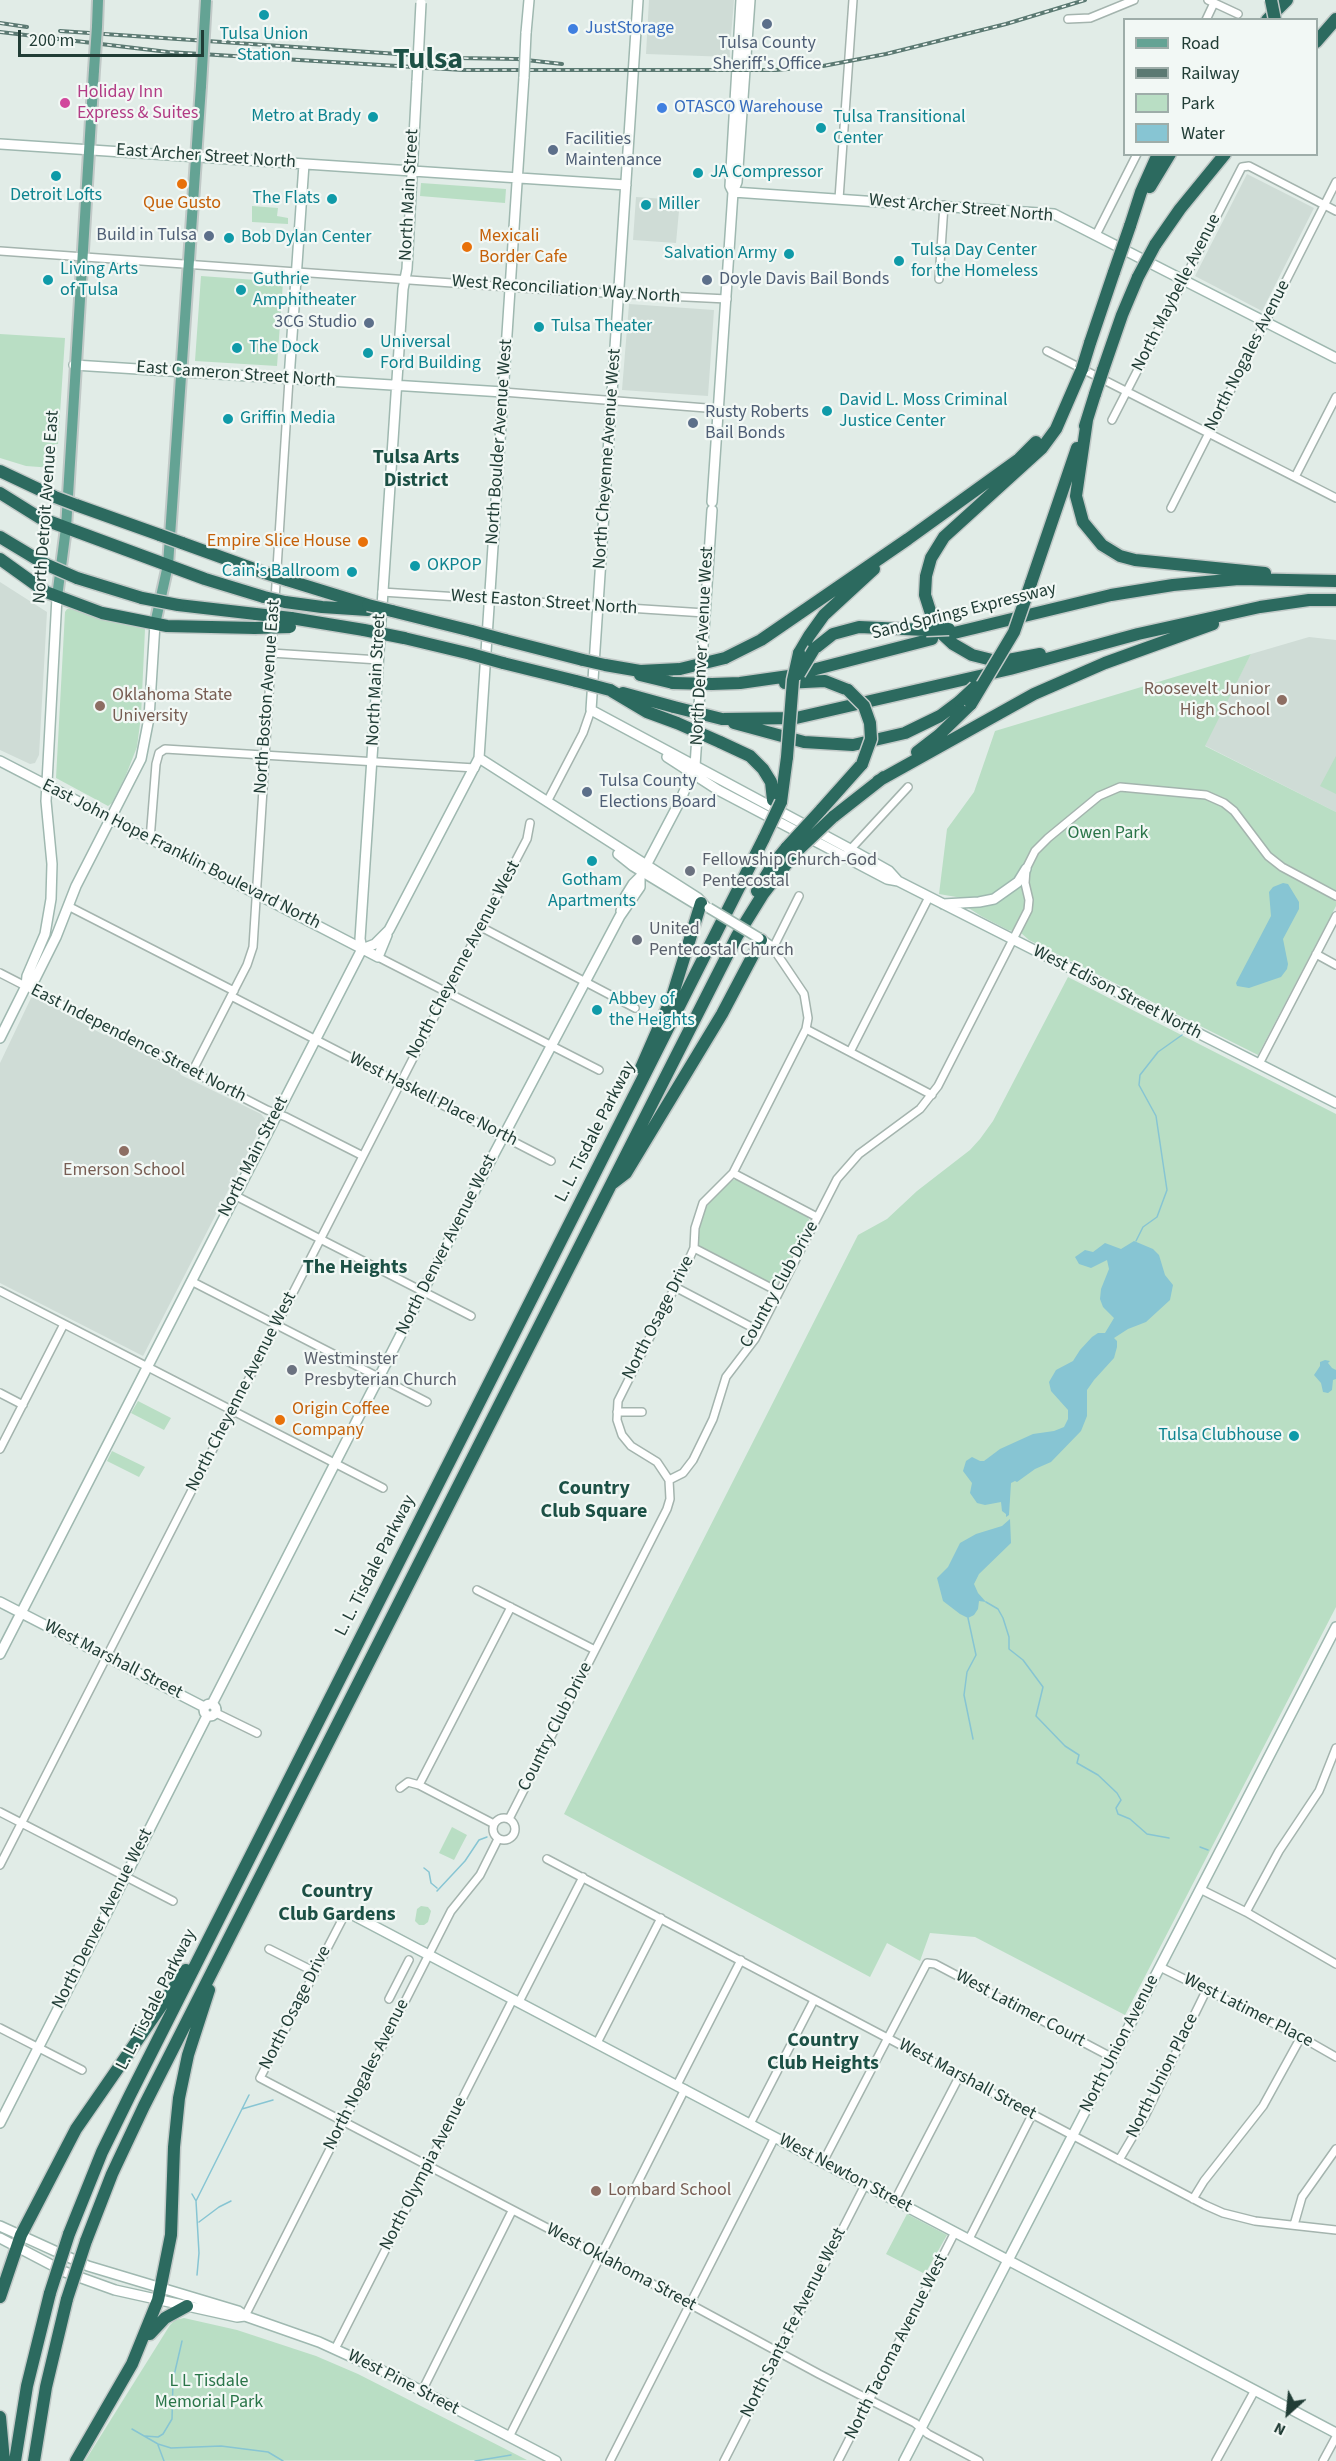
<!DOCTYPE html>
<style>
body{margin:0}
#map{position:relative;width:1336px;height:2461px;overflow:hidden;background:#e1ece7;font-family:"Source Sans 3",sans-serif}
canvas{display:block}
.legend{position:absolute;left:1123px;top:18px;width:195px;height:138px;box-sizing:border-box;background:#f2f8f5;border:2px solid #9eada9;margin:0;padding:8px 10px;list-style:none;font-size:18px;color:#213d36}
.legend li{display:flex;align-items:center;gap:12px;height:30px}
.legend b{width:30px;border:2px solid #9eada9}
.north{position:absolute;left:1258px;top:2383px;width:60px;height:60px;-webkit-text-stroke:4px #f2f8f5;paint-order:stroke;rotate:207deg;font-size:16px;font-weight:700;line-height:24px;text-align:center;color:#213d36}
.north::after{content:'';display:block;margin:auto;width:21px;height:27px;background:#213d36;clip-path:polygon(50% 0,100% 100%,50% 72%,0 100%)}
.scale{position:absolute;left:18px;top:30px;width:186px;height:27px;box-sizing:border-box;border:3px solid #213d36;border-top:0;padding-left:8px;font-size:18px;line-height:21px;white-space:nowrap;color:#213d36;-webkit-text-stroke:4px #f2f8f5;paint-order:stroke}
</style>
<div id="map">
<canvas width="1336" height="2461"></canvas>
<ul class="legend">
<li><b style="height:8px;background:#64a394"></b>Road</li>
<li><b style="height:8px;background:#5b7972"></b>Railway</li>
<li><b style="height:16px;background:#b9dec4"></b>Park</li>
<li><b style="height:16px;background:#87c5d3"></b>Water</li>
</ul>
<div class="north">N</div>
<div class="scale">200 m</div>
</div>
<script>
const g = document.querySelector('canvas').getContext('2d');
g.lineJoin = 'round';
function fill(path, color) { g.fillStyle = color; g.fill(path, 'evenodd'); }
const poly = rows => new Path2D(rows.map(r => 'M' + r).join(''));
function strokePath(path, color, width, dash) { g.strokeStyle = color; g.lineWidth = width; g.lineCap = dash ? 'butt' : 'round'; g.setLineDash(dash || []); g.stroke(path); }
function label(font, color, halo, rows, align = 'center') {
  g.font = font + ' "Source Sans 3",sans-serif'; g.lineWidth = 4.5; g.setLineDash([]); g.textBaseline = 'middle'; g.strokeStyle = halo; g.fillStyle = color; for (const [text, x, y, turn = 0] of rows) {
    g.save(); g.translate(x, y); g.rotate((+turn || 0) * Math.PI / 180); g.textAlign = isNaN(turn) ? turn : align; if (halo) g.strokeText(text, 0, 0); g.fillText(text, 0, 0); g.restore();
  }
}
const built = poly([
 [649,0,734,0,731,36,729,39,730,57,646,54],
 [1247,174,1314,208,1262,311,1195,276],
 [636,197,680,200,676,243,633,240],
 [629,304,714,310,708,396,622,390],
 [0,582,47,612,39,755,35,763,30,764,0,750],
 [1309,637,1336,640,1336,812,1204,745,1251,654],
 [36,997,104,1035,108,1034,179,1072,181,1075,261,1114,265,1119,143,1356,0,1283,0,1063,31,998]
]);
const green = poly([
 [421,183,506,189,505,203,420,196],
 [252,206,278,208,277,216,288,218,288,224,252,222],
 [201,276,283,282,277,366,195,361],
 [0,334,65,338,58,444,55,444,53,468,26,466,0,458],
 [74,608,140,625,145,629,141,716,137,747,126,775,112,803,108,806,56,778,65,612,67,609],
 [1251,654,1205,746,1336,812,1336,906,1258,1055,1029,940,1021,933,1008,930,981,916,967,907,962,898,939,894,947,829,974,792,995,731],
 [1336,756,1336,794,1320,786],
 [1068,977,1336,1114,1336,1607,1125,2015,975,1937,930,1933,920,1961,887,1943,870,1977,564,1814,858,1235,887,1219,917,1191,970,1150,980,1139,993,1121],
 [733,1180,738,1180,808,1217,810,1222,780,1281,773,1285,701,1248,697,1242,703,1211,718,1192],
 [138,1401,171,1418,164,1430,131,1413],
 [112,1451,145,1467,139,1477,107,1461],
 [452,1827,467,1835,454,1860,439,1853],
 [421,1906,428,1907,431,1911,428,1922,424,1925,419,1925,415,1921,417,1909],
 [907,2214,947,2235,925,2274,886,2254],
 [184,2318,237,2330,316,2356,358,2374,527,2460,85,2461,170,2325,175,2320]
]);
const water = poly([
 [1283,883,1288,884,1299,902,1299,909,1283,939,1288,964,1287,969,1281,977,1249,988,1237,986,1236,983,1271,916,1269,892,1273,887],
 [1134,1241,1153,1249,1159,1255,1165,1275,1173,1285,1170,1300,1146,1322,1128,1329,1114,1338,1117,1341,1117,1347,1114,1358,1094,1380,1087,1390,1087,1416,1081,1431,1051,1462,1035,1469,1017,1482,1015,1481,1011,1483,1009,1515,1006,1517,1006,1514,1002,1511,1001,1502,985,1505,977,1503,970,1493,972,1483,963,1471,966,1461,972,1457,980,1461,984,1461,1000,1449,1033,1434,1054,1431,1064,1427,1068,1419,1068,1410,1051,1391,1049,1382,1056,1370,1073,1361,1080,1350,1092,1337,1098,1333,1105,1333,1114,1318,1103,1307,1100,1299,1101,1289,1109,1269,1107,1260,1091,1268,1079,1264,1075,1257,1085,1250,1093,1252,1105,1243,1121,1249],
 [1325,1360,1330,1361,1328,1363,1332,1368,1336,1370,1336,1379,1333,1380,1332,1390,1328,1393,1323,1392,1321,1383,1314,1375,1320,1366,1320,1362],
 [1010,1519,1011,1543,979,1574,974,1584,978,1593,986,1602,979,1601,978,1609,974,1615,968,1618,960,1614,943,1601,937,1578,948,1567,960,1543,976,1534,1002,1526]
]);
const stream = poly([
 [1136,1241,1143,1227,1157,1217,1167,1190,1156,1116,1139,1085,1140,1075,1158,1052,1182,1035],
 [986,1602,998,1609,1003,1618,1009,1637,1009,1649,1023,1660,1043,1687,1036,1716,1065,1746,1079,1755,1077,1763,1098,1775,1117,1793,1121,1800,1116,1808,1118,1814,1130,1819,1147,1834,1169,1838],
 [968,1618,976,1655,967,1672,964,1695,973,1739],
 [1200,1847,1208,1850],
 [424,1868,429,1872,431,1883,437,1888],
 [437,1891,465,1861,479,1840,487,1837],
 [242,2109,273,2100],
 [192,2194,196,2201],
 [199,2222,219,2207,231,2201],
 [197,2275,199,2253,196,2201,249,2095],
 [132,2429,158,2444,171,2448,221,2446,268,2452,283,2461],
 [145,2436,158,2437,163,2434,172,2419,173,2380,182,2341],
 [158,2445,164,2461],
 [475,2461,511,2455]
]);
const street = poly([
 [1208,0,1238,14],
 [1068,19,1090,18,1134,0],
 [1206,20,1214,3],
 [839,199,853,0],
 [1096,235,1137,154],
 [0,251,565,291,727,299],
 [939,279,944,205],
 [1047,351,1336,498],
 [503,392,719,409],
 [1112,420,1242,167,1249,166,1336,211],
 [1295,477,1336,397],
 [1171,508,1336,182],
 [382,592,705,613],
 [271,653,379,660],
 [547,802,583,733,591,710],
 [150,840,156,764,159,753,165,749,475,768],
 [848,852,908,787],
 [68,906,234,991],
 [481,927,635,1008],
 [1316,954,1336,965],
 [378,957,599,1070],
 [0,973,267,1110,286,1117,363,1156],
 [231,996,551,1161],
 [806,1029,932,1095],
 [850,1052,929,897],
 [1259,1064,1336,916],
 [192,1072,247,965,253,947,289,379],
 [733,1173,817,1217],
 [234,1195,471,1316],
 [694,1248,779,1292],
 [191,1281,427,1402],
 [675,1287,759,1331],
 [0,1291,383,1488],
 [0,1393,23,1405],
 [617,1412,642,1412],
 [0,1449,64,1324],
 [669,1480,683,1473,693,1460,713,1419,726,1377,755,1339,837,1179,859,1154,920,1109,938,1086,1028,910,1029,900,1025,883,1026,869,1035,851,1048,838,1099,796,1120,787,1206,795,1224,803,1234,811,1268,856,1282,867,1336,896],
 [477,1590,595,1650],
 [216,1713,257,1733],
 [419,1785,511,1607],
 [400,1788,408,1782,419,1785,494,1824],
 [0,1812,173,1901],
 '493 1829a11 11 0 1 1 22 0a11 11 0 1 1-22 0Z',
 [509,1819,667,1509,670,1499,669,1480,657,1462,631,1446,622,1435,617,1420,618,1401,690,1257,694,1248,695,1228,703,1203,733,1173,806,1029,808,1018,804,994,773,948,799,896],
 [547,1859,1205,2205,1223,2213,1255,2221,1336,2230],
 [0,1865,447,992,527,839,530,823],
 [1200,1889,1246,1912,1336,1964],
 [1246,1912,1279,1851,1319,1791,1336,1748],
 [353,1915,346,1914,343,1918,260,2078,601,2256,819,2374,915,2423,928,2434,979,2461],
 [269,1949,315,1972],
 [1160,1967,1301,2037,1336,2057],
 [389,1999,409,1960],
 [519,2002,583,1877],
 [0,2028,82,2070],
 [597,2043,661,1918],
 [677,2085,741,1960],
 [750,2124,814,2000],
 [1119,2160,1145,2116,1206,1991],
 [823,2162,927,1963,935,1964,1113,2058],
 [1193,2199,1204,2181,1263,2106,1301,2037],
 [895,2200,959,2077],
 [1294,2225,1302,2197,1336,2149],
 [969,2239,1032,2115],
 [245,2316,451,1911,480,1875,498,1839],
 [335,2349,513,1999],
 [422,2391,512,2211],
 [509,2437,685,2089],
 [610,2461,775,2137],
 [724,2461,865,2185],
 [838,2461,955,2232],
 [1216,2461,1255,2390],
 [1323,2461,1336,2437]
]);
const secondary = poly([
 [638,0,591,710,850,849,889,871,898,881],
 [526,33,529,0],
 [0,144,626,185],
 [733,192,1054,214,1336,358],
 [733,192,730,186,741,0],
 [74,365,503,392],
 [289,379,304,164],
 [712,502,733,192,737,182,750,0],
 [667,757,718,790,887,879,898,881,1336,1103],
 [479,758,698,898,705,906],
 [0,761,378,957,387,935],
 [618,854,633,866,694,903,701,903],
 [943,904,979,902,994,899,1018,882,1026,869],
 [621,911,625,897,633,884,640,877,680,801,695,766,712,510],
 [759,938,773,948],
 [362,949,375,944,389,930,479,758,524,77],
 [26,986,27,976,45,934,51,899,52,864,46,801,57,597],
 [0,1038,26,986,35,979,56,937,76,886,141,759,149,718,155,624],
 [0,1602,204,1707],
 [0,1654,362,949,360,939,403,289,407,269,417,81],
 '204 1710a6 6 0 1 1 12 0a6 6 0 1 1-12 0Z',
 [212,1704,466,1207,620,916,640,887,640,877],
 [353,1915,1336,2433],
 [0,2123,207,1716],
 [0,2226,88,2266,238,2311,245,2316,319,2342,389,2374,556,2461],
 [0,2238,65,2272,115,2290,237,2317,245,2316],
 [904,2461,1336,1627]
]);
const primary = poly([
 [97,27,98,0],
 [57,597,66,528,94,70],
 [155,624,168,565,201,86]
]);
const highway = poly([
 [1267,20,1287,0],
 [1316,42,1336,19],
 [1150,187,1170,154],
 [1130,226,1141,192,1158,154],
 [1155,245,1180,209,1225,154],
 [1090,343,1114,272],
 [1103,370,1122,315,1138,277],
 [1087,420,1076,496,1083,522,1102,545,1120,556,1135,560,1265,573],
 [1085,426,1095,394],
 [0,471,55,497],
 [0,493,40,518,205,579,264,597],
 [76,505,160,535],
 [0,537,45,564],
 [182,543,265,573],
 [0,559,46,592,102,613,167,626,255,628],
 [77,578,142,598],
 [287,580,368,605],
 [1031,583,1077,448],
 [285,602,322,607,368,610],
 [178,605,256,614],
 [392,611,472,631],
 [291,618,364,630],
 [954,633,1111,595,1173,585,1239,579,1336,581],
 [404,638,471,654],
 [505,640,583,660],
 [814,649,833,634,859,627,926,630],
 [799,653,809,636,824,615,874,569],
 [1040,654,1008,660,992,660,972,655,953,644,940,632,932,617,925,595,926,576,931,558,944,537,1042,448,1056,429,1082,369],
 [725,658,761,640,908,539,1019,459,1036,442],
 [503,663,576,681],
 [605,665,640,671,680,669],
 [640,675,673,683],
 [785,683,825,681,848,690],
 [712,684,740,683,789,676,932,639],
 [610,690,647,712,677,723],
 [623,693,674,707],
 [722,719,796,718,1010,669,1138,634,1260,607,1309,600,1336,600],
 [734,723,804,742,853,745,905,733,940,716,960,701],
 [720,742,750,756,763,769,771,782,773,800],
 [917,752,939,735,971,704],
 [878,781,1034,694,1105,663,1213,624],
 [781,802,787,757],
 [821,810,862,764],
 [833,817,884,777],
 [757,891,773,864,787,847],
 [641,1068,672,997,701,903],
 [613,1183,626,1173,722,1014,761,940],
 [69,2234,102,2152,130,2095,764,838],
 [86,2241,112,2174,144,2106,737,936,763,894,794,854],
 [0,2297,21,2235,76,2129,186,1970],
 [150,2334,165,2318,187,2306],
 [0,2417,4,2461],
 [15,2461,27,2386,50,2293],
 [34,2461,46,2387,67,2299],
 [76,2461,132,2364,158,2300,171,2235,174,2147,179,2098,188,2055,209,1990]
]);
const rail = poly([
 [0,23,27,27],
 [60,31,457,58,517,59,562,64],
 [0,32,168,52,463,70,776,70,823,66,886,54,1006,24,1085,0]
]);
const secondaryBridge = poly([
 [524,77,526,33],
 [417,81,421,3],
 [709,908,759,938]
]);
const primaryBridge = poly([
 [94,70,97,27],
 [201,86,206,0]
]);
const highwayBridge = poly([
 [1271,0,1275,20],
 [1114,272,1130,226],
 [1138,277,1155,245],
 [1082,369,1090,343],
 [1095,394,1103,370],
 [55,497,76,505],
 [160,535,182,543],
 [45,564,77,578],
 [265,573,287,580],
 [264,597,285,602],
 [142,598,178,605],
 [368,605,392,611],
 [256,614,291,618],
 [255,628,290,627],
 [364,630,404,638],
 [926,630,949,629],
 [472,631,505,640],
 [471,654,503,663],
 [583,660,605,665],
 [680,669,725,658],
 [799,674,814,649],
 [576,681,610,690],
 [673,683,712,684],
 [848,690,864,706,870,723,871,739,862,764],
 [960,701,975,687],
 [971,704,1014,632,1031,583],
 [674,707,722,719],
 [677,723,720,742],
 [787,757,793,680,799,653],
 [764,838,781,802],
 [787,847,821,810],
 [794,854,833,817],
 [50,2293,69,2234],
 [67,2299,86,2241]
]);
const markers = [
 [264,15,6,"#0f9aa8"],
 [767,24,6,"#5c6f8a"],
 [573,29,6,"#3f7fe0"],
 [65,103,6,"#d1479c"],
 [662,108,6,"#3f7fe0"],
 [373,117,6,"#0f9aa8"],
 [821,128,6,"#0f9aa8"],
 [553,150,6,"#5c6f8a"],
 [698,173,6,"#0f9aa8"],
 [56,176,6,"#0f9aa8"],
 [182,184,6,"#e8710a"],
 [332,199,6,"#0f9aa8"],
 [646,205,6,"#0f9aa8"],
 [209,236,6,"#5c6f8a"],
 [229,238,6,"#0f9aa8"],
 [467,247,6,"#e8710a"],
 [789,254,6,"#0f9aa8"],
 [899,261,6,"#0f9aa8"],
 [48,280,6,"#0f9aa8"],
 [707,280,6,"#5c6f8a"],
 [241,290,6,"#0f9aa8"],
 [369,323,6,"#5c6f8a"],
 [539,327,6,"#0f9aa8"],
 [237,348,6,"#0f9aa8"],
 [368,353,6,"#0f9aa8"],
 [827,411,6,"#0f9aa8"],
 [228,419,6,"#0f9aa8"],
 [693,423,6,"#5c6f8a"],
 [363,542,6,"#e8710a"],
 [415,566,6,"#0f9aa8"],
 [352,572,6,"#0f9aa8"],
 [1282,700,6,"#8d6e63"],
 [100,706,6,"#8d6e63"],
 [587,792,6,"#5c6f8a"],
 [592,861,6,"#0f9aa8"],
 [690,871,6,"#6b7280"],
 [637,940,6,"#6b7280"],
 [597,1010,6,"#0f9aa8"],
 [124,1151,6,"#8d6e63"],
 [292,1370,6,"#6b7280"],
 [280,1420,6,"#e8710a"],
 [1294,1436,6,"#0f9aa8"],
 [596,2191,6,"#8d6e63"]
];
const shopNames = [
 ["JustStorage",585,29],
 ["OTASCO Warehouse",674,108]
];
const cultureNames = [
 ["Tulsa Union",264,35,"center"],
 ["Station",264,56,"center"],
 ["Metro at Brady",361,117,"right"],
 ["Tulsa Transitional",833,118],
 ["Center",833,139],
 ["JA Compressor",710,173],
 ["Detroit Lofts",56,196,"center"],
 ["The Flats",320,199,"right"],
 ["Miller",658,205],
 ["Bob Dylan Center",241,238],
 ["Tulsa Day Center",911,251],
 ["for the Homeless",911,272],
 ["Salvation Army",777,254,"right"],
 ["Living Arts",60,270],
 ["of Tulsa",60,291],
 ["Guthrie",253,280],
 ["Amphitheater",253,301],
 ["Tulsa Theater",551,327],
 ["Universal",380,343],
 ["Ford Building",380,364],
 ["The Dock",249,348],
 ["David L. Moss Criminal",839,401],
 ["Justice Center",839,422],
 ["Griffin Media",240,419],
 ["OKPOP",427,566],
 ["Cain's Ballroom",340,572,"right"],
 ["Gotham",592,881,"center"],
 ["Apartments",592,902,"center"],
 ["Abbey of",609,1000],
 ["the Heights",609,1021],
 ["Tulsa Clubhouse",1282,1436,"right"]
];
const serviceNames = [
 ["Tulsa County",767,44,"center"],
 ["Sheriff's Office",767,65,"center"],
 ["Facilities",565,140],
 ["Maintenance",565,161],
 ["Build in Tulsa",197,236,"right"],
 ["Doyle Davis Bail Bonds",719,280],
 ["3CG Studio",357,323,"right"],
 ["Rusty Roberts",705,413],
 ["Bail Bonds",705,434],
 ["Tulsa County",599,782],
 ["Elections Board",599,803]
];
const hotelNames = [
 ["Holiday Inn",77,93],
 ["Express & Suites",77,114]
];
const streetNames = [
 ["East Archer Street North",206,157,4],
 ["North Main Street",410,195,-87],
 ["West Archer Street North",961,209,5],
 ["West Reconciliation Way North",566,290,4],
 ["North Maybelle Avenue",1177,293,-63],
 ["North Nogales Avenue",1248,356,-63],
 ["East Cameron Street North",236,375,4],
 ["North Boulder Avenue West",500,442,-86],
 ["North Cheyenne Avenue West",608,459,-86],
 ["North Detroit Avenue East",47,507,-86],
 ["West Easton Street North",544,603,4],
 ["Sand Springs Expressway",964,612,-14],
 ["North Denver Avenue West",703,646,-87],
 ["North Main Street",377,680,-87],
 ["North Boston Avenue East",268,697,-86],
 ["East John Hope Franklin Boulevard North",181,855,27],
 ["North Cheyenne Avenue West",464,960,-62],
 ["West Edison Street North",1117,993,27],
 ["East Independence Street North",138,1044,27],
 ["West Haskell Place North",433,1100,27],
 ["L. L. Tisdale Parkway",596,1132,-63],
 ["North Main Street",254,1157,-63],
 ["North Denver Avenue West",447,1245,-63],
 ["Country Club Drive",780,1285,-61],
 ["North Osage Drive",659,1318,-63],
 ["North Cheyenne Avenue West",242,1392,-63],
 ["L. L. Tisdale Parkway",376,1566,-63],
 ["West Marshall Street",113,1660,27],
 ["Country Club Drive",556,1727,-63],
 ["North Denver Avenue West",103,1919,-63],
 ["L. L. Tisdale Parkway",157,2000,-63],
 ["North Osage Drive",296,2008,-63],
 ["West Latimer Court",1020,2009,28],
 ["West Latimer Place",1248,2011,27],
 ["North Union Avenue",1120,2044,-63],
 ["North Nogales Avenue",367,2075,-63],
 ["North Union Place",1163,2076,-63],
 ["West Marshall Street",967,2080,28],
 ["North Olympia Avenue",424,2174,-63],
 ["West Newton Street",845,2174,28],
 ["West Oklahoma Street",621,2268,28],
 ["North Santa Fe Avenue West",794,2323,-63],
 ["North Tacoma Avenue West",897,2347,-63],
 ["West Pine Street",403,2383,27]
];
const foodNames = [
 ["Que Gusto",182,204,"center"],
 ["Mexicali",479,237],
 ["Border Cafe",479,258],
 ["Empire Slice House",351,542,"right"],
 ["Origin Coffee",292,1410],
 ["Company",292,1431]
];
const educationNames = [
 ["Roosevelt Junior",1270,690,"right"],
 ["High School",1270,711,"right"],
 ["Oklahoma State",112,696],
 ["University",112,717],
 ["Emerson School",124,1171,"center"],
 ["Lombard School",608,2191]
];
const parkNames = [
 ["Owen Park",1108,834],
 ["L L Tisdale",209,2382],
 ["Memorial Park",209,2403]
];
const worshipNames = [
 ["Fellowship Church-God",702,861],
 ["Pentecostal",702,882],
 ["United",649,930],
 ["Pentecostal Church",649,951],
 ["Westminster",304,1360],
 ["Presbyterian Church",304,1381]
];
const neighbourhoodNames = [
 ["Tulsa Arts",416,459],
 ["District",416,482],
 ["The Heights",355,1269],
 ["Country",594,1490],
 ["Club Square",594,1513],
 ["Country",337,1893],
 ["Club Gardens",337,1916],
 ["Country",823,2042],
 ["Club Heights",823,2065]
];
const townNames = [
 ["Tulsa",428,61]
];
fill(built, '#cfdcd6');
fill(green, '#b9dec4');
fill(water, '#87c5d3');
strokePath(stream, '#87c5d3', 1.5);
strokePath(street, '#a4b4ae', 10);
strokePath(secondary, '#9fb8b0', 12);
strokePath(primary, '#c1c9c7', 14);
strokePath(highway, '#c1c9c7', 15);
strokePath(street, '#fff', 7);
strokePath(secondary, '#fff', 9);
strokePath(primary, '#64a394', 10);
strokePath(highway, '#2c6a5f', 12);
strokePath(rail, '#5b7972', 4);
strokePath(rail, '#f2f8f5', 1.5, [4.5]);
strokePath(secondaryBridge, '#9fb8b0', 12, []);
strokePath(primaryBridge, '#c1c9c7', 14, []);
strokePath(highwayBridge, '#c1c9c7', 15, []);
strokePath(secondaryBridge, '#fff', 9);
strokePath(primaryBridge, '#64a394', 10);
strokePath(highwayBridge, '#2c6a5f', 12);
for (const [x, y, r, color] of markers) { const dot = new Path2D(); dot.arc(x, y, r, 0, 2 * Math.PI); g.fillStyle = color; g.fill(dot); strokePath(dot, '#f2f8f5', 2); }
label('18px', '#366cbe', '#f2f8f5', shopNames, 'left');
label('18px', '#0d838f', '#f2f8f5', cultureNames, 'left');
label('18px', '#4e5e75', '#f2f8f5', serviceNames, 'left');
label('18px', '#b23c85', '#f2f8f5', hotelNames, 'left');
label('18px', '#213d36', '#f2f8f5', streetNames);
label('18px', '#c56008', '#f2f8f5', foodNames, 'left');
label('18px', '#785e54', '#f2f8f5', educationNames, 'left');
label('18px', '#2a7549', '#f2f8f5', parkNames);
label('18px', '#5b616d', '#f2f8f5', worshipNames, 'left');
label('bold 20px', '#1c5045', '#f2f8f5', neighbourhoodNames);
label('bold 30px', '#1c5045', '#f2f8f5', townNames);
</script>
